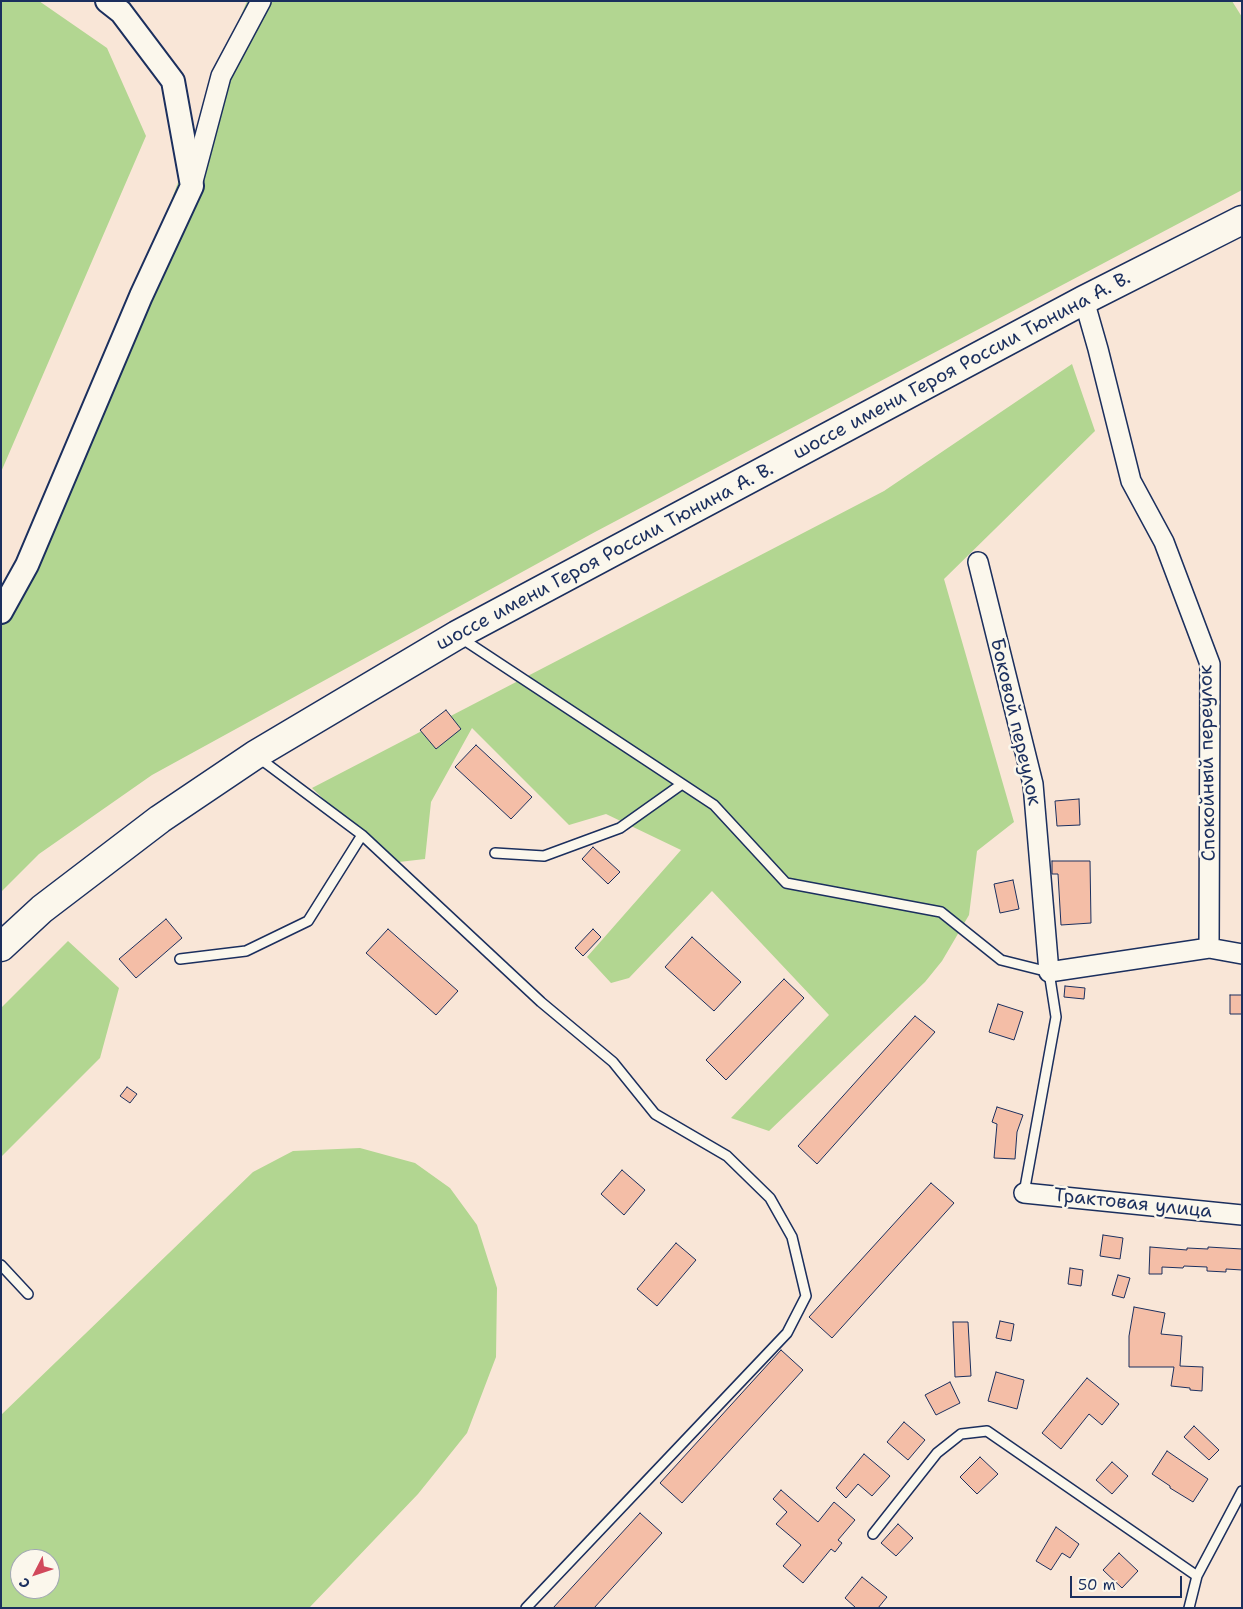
<!DOCTYPE html>
<meta charset="utf-8">
<style>
body{margin:0}
#map{position:relative;width:1243px;height:1609px;overflow:hidden;background:#f9e6d7;font-family:"Shantell Sans",sans-serif}
canvas{display:block}
.frame{position:absolute;inset:0;border:2px solid #1b2f5e;pointer-events:none}
.north{position:absolute;left:10px;top:1549px;width:50px;height:50px;box-sizing:border-box;background:#fbf7ec;border:1px solid #a1a7b3;border-radius:50%;rotate:229deg;font-size:14px;font-weight:700;line-height:20px;text-align:center;color:#1b2f5e}
.north::after{content:'';display:block;margin:auto;width:18px;height:22px;background:#d1495b;clip-path:polygon(50% 0,100% 100%,50% 72%,0 100%)}
.scale{position:absolute;left:1070px;top:1576px;width:112px;height:22px;box-sizing:border-box;border:2px solid #1b2f5e;border-top:0;padding-left:6px;font-size:15px;line-height:18px;white-space:nowrap;color:#1b2f5e;-webkit-text-stroke:4px #fbf7ec;paint-order:stroke}
</style>
<div id="map">
<canvas width="1243" height="1609"></canvas>
<div class="frame"></div>
<div class="north">С</div>
<div class="scale">50 m</div>
</div>
<script>
const g = document.querySelector('canvas').getContext('2d');
g.lineJoin = 'round';
function fill(path, color) { g.fillStyle = color; g.fill(path, 'evenodd'); }
const poly = rows => new Path2D(rows.map(r => 'M' + r).join(''));
function strokePath(path, color, width, dash) { g.strokeStyle = color; g.lineWidth = width; g.lineCap = dash ? 'butt' : 'round'; g.setLineDash(dash || []); g.stroke(path); }
function label(font, color, halo, rows, align = 'center') {
  g.font = font + ' "Shantell Sans",sans-serif'; g.lineWidth = 5; g.setLineDash([]); g.textBaseline = 'middle'; g.strokeStyle = halo; g.fillStyle = color; for (const [text, x, y, turn = 0] of rows) {
    g.save(); g.translate(x, y); g.rotate((+turn || 0) * Math.PI / 180); g.textAlign = isNaN(turn) ? turn : align; if (halo) g.strokeText(text, 0, 0); g.fillText(text, 0, 0); g.restore();
  }
}
const green = poly([
 [1,1,39,1,107,48,146,136,1,472],
 [247,1,1232,1,1242,17,1242,190,595,532,152,775,39,854,1,892,1,625,34,565,155,245,227,49],
 [1072,364,1095,431,944,579,1014,822,977,851,969,915,942,961,925,982,769,1131,731,1118,829,1015,712,891,629,978,611,983,587,957,681,850,606,814,569,825,472,728,431,802,425,859,390,863,312,788,884,491],
 [68,941,119,988,100,1058,1,1157,1,1008],
 [360,1148,415,1163,450,1188,477,1225,497,1288,496,1357,467,1433,418,1494,309,1608,1,1608,1,1415,253,1172,293,1151],
 [20,1559,50,1559,50,1589,20,1589]
]);
const building = poly([
 [446,710,461,729,436,749,420,730,446,710],
 [476,745,532,797,511,819,455,767,476,745],
 [1079,799,1080,825,1057,826,1055,801,1079,799],
 [593,847,620,872,608,884,582,859,593,847],
 [1052,861,1090,861,1091,923,1061,925,1058,874,1052,874,1052,861],
 [1013,880,1019,909,1000,913,994,884,1013,880],
 [166,919,182,938,136,978,119,959,166,919],
 [388,929,458,991,436,1015,366,953,388,929],
 [593,929,601,937,583,956,575,948,593,929],
 [692,937,741,982,714,1011,665,967,692,937],
 [784,979,804,998,726,1080,706,1060,784,979],
 [1065,986,1085,988,1084,999,1064,997,1065,986],
 [1230,995,1242,995,1242,1014,1230,1014,1230,995],
 [998,1004,1023,1012,1014,1040,989,1032,998,1004],
 [915,1016,935,1032,817,1164,798,1146,915,1016],
 [127,1087,137,1094,130,1103,120,1096,127,1087],
 [997,1107,1023,1115,1017,1132,1015,1159,994,1158,997,1124,992,1122,997,1107],
 [622,1170,645,1190,624,1215,601,1194,622,1170],
 [931,1183,954,1203,832,1338,809,1317,931,1183],
 [1103,1235,1123,1238,1120,1259,1100,1256,1103,1235],
 [676,1243,696,1260,657,1306,637,1289,676,1243],
 [1150,1247,1187,1250,1187,1248,1208,1249,1208,1247,1242,1249,1242,1270,1226,1269,1226,1272,1207,1271,1207,1267,1184,1266,1183,1268,1162,1267,1162,1274,1149,1274,1150,1247],
 [1070,1268,1083,1270,1081,1286,1068,1284,1070,1268],
 [1118,1275,1130,1278,1124,1298,1112,1295,1118,1275],
 [1134,1307,1165,1313,1161,1334,1182,1336,1180,1366,1203,1367,1202,1391,1190,1390,1190,1388,1171,1386,1174,1367,1129,1367,1129,1336,1134,1307],
 [1000,1321,1014,1324,1011,1341,996,1338,1000,1321],
 [953,1322,968,1322,971,1376,955,1377,953,1322],
 [781,1350,803,1370,682,1503,660,1483,781,1350],
 [996,1372,1024,1380,1017,1409,988,1401,996,1372],
 [1087,1378,1119,1404,1102,1425,1089,1414,1061,1449,1042,1433,1087,1378],
 [950,1382,960,1403,936,1415,925,1395,950,1382],
 [904,1422,925,1440,908,1460,887,1442,904,1422],
 [1194,1426,1219,1450,1209,1460,1184,1437,1194,1426],
 [1167,1451,1208,1479,1193,1502,1170,1488,1170,1486,1152,1474,1167,1451],
 [864,1454,890,1476,872,1496,858,1484,846,1498,836,1488,864,1454],
 [980,1457,998,1474,977,1494,960,1477,980,1457],
 [1112,1462,1128,1476,1112,1494,1096,1480,1112,1462],
 [781,1490,818,1522,834,1502,855,1520,838,1540,842,1543,835,1552,831,1549,803,1583,783,1566,801,1545,776,1524,787,1512,773,1499,781,1490],
 [640,1513,662,1533,594,1608,553,1608,640,1513],
 [898,1524,913,1538,896,1556,881,1543,898,1524],
 [1056,1527,1079,1544,1070,1558,1062,1553,1051,1570,1036,1561,1056,1527],
 [1119,1553,1138,1571,1122,1588,1103,1570,1119,1553],
 [862,1577,887,1597,878,1608,856,1608,845,1598,862,1577]
]);
const service = poly([
 [461,638,714,805,786,883,941,912,1001,960,1049,972,1056,1017,1024,1193],
 [362,835,541,1002,613,1062,655,1114,727,1156,770,1198,792,1237,806,1296,787,1333,526,1608],
 [495,853,544,856,620,828,682,784],
 [180,959,246,951,308,921,362,835,259,758],
 [1,1265,28,1294],
 [873,1534,937,1453,961,1434,987,1431,1197,1576],
 [1189,1608,1197,1576,1242,1491]
]);
const minor = poly([
 [192,185,221,76,261,1],
 [1084,300,1098,349,1131,481,1164,542,1210,664,1209,948],
 [978,562,1033,784,1049,972,1209,948,1242,954],
 [1024,1193,1242,1215]
]);
const tertiary = poly([
 [1,612,27,565,141,296,192,186,173,81,121,12,107,1]
]);
const primary = poly([
 [1,947,42,909,160,819,255,755,457,635,1084,300,1242,220]
]);
const streetNames = [
 ["шоссе имени Героя России Тюнина А. В.",962,366,-28],
 ["шоссе имени Героя России Тюнина А. В.",605,557,-28],
 ["Боковой переулок",1015,722,77],
 ["Спокойный переулок",1208,763,-91],
 ["Трактовая улица",1133,1204,6]
];
fill(green, '#b2d691');
fill(building, '#f4bea7');
strokePath(building, '#1b2f5e', 1);
strokePath(service, '#1b2f5e', 12);
strokePath(minor, '#1b2f5e', 22);
strokePath(tertiary, '#1b2f5e', 26);
strokePath(primary, '#1b2f5e', 31);
strokePath(service, '#fbf7ec', 9);
strokePath(minor, '#fbf7ec', 19);
strokePath(tertiary, '#fbf7ec', 22);
strokePath(primary, '#fbf7ec', 28);
label('19px', '#1b2f5e', '#fbf7ec', streetNames);
</script>
